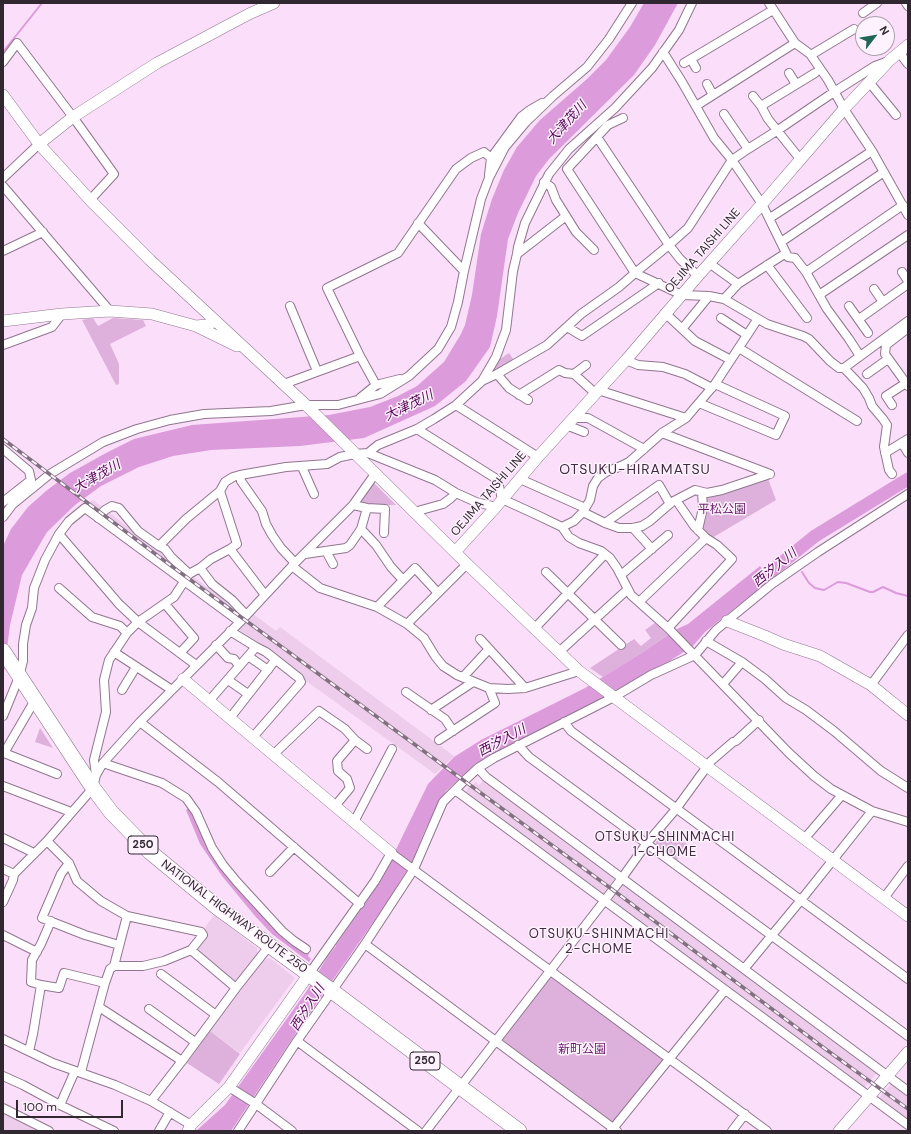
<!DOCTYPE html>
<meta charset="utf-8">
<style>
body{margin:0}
#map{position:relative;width:911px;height:1134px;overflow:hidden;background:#fbdef9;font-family:"DM Sans",sans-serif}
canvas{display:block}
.frame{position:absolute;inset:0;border:4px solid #312731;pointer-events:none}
.north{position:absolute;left:855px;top:16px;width:40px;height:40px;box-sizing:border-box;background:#fdf2fd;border:1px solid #aba1ab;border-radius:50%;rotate:59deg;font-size:11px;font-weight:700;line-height:16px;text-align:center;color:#312731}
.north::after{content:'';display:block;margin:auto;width:14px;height:18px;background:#216759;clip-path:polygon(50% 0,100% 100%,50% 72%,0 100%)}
.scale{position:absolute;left:16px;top:1100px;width:107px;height:18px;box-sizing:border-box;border:2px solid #312731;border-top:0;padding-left:5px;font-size:12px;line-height:14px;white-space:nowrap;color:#312731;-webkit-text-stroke:3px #fdf2fd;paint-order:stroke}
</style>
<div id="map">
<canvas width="911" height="1134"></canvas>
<div class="frame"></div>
<div class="north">N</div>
<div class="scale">100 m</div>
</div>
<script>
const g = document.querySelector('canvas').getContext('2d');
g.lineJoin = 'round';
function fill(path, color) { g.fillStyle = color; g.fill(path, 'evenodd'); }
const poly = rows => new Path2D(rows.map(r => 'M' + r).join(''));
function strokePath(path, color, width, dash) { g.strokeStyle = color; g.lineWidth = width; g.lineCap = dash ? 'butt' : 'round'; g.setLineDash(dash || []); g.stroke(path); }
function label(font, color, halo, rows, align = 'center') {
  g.font = font + ' "DM Sans","Noto Sans JP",sans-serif'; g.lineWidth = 3; g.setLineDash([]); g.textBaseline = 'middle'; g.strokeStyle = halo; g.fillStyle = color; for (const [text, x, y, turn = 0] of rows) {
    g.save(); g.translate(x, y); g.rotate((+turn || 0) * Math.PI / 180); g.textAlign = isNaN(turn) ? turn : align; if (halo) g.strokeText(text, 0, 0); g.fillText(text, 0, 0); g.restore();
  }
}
const built = poly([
 [93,500,187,573,184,578,86,506],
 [191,575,243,614,240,618,187,579],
 [253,614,276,631,280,627,454,756,435,774,302,678,238,629],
 [485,779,615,878,602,895,466,793,467,788,476,782,479,785],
 [622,883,878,1072,864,1088,610,900],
 [214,915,257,948,257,955,235,984,194,952,203,930],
 [270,958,295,978,240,1053,210,1031,263,961,266,959],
 [892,1083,908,1095,908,1121,878,1099],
 [3,1112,40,1131,3,1131]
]);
const green = poly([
 [93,318,98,326,113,318,143,320,146,326,110,344,119,364,119,384,116,385,82,320],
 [509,353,516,363,482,381,491,365],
 [767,476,776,500,712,538,696,526,702,509,700,494],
 [374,483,396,505,388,505,386,507,359,504],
 [655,623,668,635,640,654,603,677,590,668,634,639,641,646,651,638,645,630],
 [40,728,53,748,35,742],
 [665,829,688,845,677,860,656,845,656,842],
 [554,977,662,1057,663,1063,614,1122,609,1121,503,1043,502,1039,548,978],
 [210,1031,240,1054,219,1084,187,1063]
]);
const water = poly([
 [644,3,678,3,655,45,634,75,549,159,536,176,518,213,508,239,497,316,490,347,466,381,435,406,364,438,300,446,211,450,173,456,139,467,101,486,75,505,47,532,22,575,10,625,3,680,3,546,11,529,28,507,46,491,70,473,106,453,134,439,192,425,329,415,370,407,398,396,417,386,444,362,461,334,465,325,472,295,481,234,492,199,504,170,517,147,540,120,587,79,606,60,630,27],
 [760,566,771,579,705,632,693,646,668,662,647,672,618,690,475,764,446,791,426,828,412,862,388,901,298,1030,231,1131,196,1131,225,1105,306,992,328,956,336,946,336,945,371,895,384,874,428,784,454,757,481,740,585,688,640,654,677,629,688,624],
 [189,807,214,856,307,951,309,954,308,956,311,959,309,962,272,934,255,916,222,876,200,844,186,810]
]);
const stream = poly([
 [3,52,42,3],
 [802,572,809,583,815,588,824,590,838,582,846,583,870,592,873,592,883,587,896,593,908,596]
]);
const river = poly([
 [753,586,815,536,908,479]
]);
const street = poly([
 [769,3,795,43,810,54,828,80,844,109,872,151,908,215],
 [906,3,908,6],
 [863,13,877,3],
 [663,52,682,82,714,138,732,160,762,204,788,257,795,258,806,272,827,309,849,339,860,356],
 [899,52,908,64],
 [811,55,854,29],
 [691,59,696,68],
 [3,62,17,43,73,117,114,174,90,200],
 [684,63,773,10],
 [789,73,796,84],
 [869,82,896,115],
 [707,84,713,95],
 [753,96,761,106,768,119,800,159],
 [696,106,795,43],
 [761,106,815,73],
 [724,114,748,149],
 [623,118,608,125,567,169,635,273,682,295,709,296,724,299,767,324,803,336,809,339,830,361,839,368,844,368,908,321],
 [597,137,669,245,680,259,698,276],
 [491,158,521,117,530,110,542,103],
 [3,178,39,144],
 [544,182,551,187,556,200,576,232,594,250],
 [3,186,110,311],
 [770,218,872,151],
 [418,223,464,271],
 [781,242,884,172],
 [3,251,43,232],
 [517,254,566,216],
 [709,263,738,284],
 [767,265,807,318],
 [806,272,903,205],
 [902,272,908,281],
 [874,289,883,302],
 [819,295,908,235],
 [724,299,738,284,786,253],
 [290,306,317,371],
 [849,306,868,333],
 [665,313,695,341,731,360],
 [721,318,747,335],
 [859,319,908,284],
 [567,327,582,336,659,283],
 [908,328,886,345,885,354,908,386],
 [682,329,709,296],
 [3,345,52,327,62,314],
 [739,348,857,421],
 [626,360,638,365,663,367,685,374,712,388],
 [844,368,863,388,869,398,872,406,883,419,887,425,884,447,889,470,892,474],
 [497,374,509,388,528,400],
 [574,374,586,365],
 [867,374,888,359],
 [482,381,497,374,547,345,581,314,619,287,635,273,669,245,688,228,732,160,748,149,778,130,834,92,875,66,886,62],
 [284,384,360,356],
 [376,385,360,356,327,288,398,253,456,169,471,158,484,152,491,158,489,175],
 [598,390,686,418],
 [519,395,559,370,565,373,574,374,595,393],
 [360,398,376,385,400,379],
 [699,403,776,435,785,416,715,384],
 [456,405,538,457],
 [892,405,886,396,906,383],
 [573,418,588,418,644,449],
 [566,425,584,432],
 [417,429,495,478,498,482,502,499,537,515,562,527,569,537,579,543,601,551,610,558,617,568,631,595,668,628,789,753,814,776,831,789,872,811,908,822],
 [662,433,770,474],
 [902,443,908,453],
 [3,449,29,471,31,480,3,502],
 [368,453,435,480,456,493,476,502,496,507],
 [885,453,908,439],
 [302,467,314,494],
 [240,475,241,481,262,511,266,524,272,535,281,548,295,563],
 [520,479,585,508],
 [353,505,367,508,385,509,384,533],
 [414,512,443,504,451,498,456,493],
 [583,512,605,523,619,528,633,528,642,526,650,521,672,502,695,490,707,493,722,490,770,474],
 [3,517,12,505,50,474,103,442,137,429,170,420,204,414,271,411,306,405,338,405,380,394,409,376,438,349,451,327,458,302,464,271,481,199,489,178,505,147,526,122,553,96,587,67,609,39,632,3],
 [98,518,105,510,112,506,119,508,138,531,159,546,165,549,171,557,189,574],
 [605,523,659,485,670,504],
 [562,527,574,521,583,512,590,500,593,486,598,478,606,472,621,466,629,462,662,433,686,418,715,384,757,320],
 [633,528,652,549],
 [361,529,376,545,391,567,403,580],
 [698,530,703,508,702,492],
 [59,534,119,604,138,622,196,665],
 [159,546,186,519,220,491],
 [230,549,265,595],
 [326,551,333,564],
 [305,554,346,548,350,545,361,529,367,508],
 [292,566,320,588,377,607,407,624,424,638,435,656,443,666,457,675,489,688,508,689,525,688,579,671],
 [200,568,212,584,232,600,246,615],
 [546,572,621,645],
 [621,575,668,535],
 [59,588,92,617,120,626,127,633],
 [639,602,706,538],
 [165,604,194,638,180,653],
 [377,607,415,568,438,593],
 [407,624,467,564],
 [668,628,732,559,717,545,706,538,694,526,676,500],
 [534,629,605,554],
 [230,631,256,647,266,652,299,678,301,682,253,737],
 [480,639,525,688],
 [706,641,742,662,765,679,786,698,806,710,834,731,881,771,908,788],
 [216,645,228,658,234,659,239,666],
 [114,652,172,690],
 [559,652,628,589],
 [248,656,268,670],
 [463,677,489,649],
 [228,680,248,694],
 [723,684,742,662],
 [871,685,908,635],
 [122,690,136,667],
 [406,692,445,719,453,731],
 [35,700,4,753,57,774],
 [209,701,256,647],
 [431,710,473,682],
 [3,716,19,677,23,661,23,644,26,625,32,608,34,588,45,560,59,534,69,521,85,508,240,622],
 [230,718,273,663],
 [140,722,218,782,360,904],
 [564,722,571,731,908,979],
 [439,740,495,703,489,688],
 [518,745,529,757,908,1036],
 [274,754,319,711,345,729,355,740,367,749],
 [103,763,162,783,186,798,196,812,212,848,223,865,237,882,282,931,294,941,306,949],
 [478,768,486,777,908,1091],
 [96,775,94,760,106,712,104,680,109,660,127,633,138,622,174,597,189,574,200,568,211,559,230,549,237,544,220,491,225,482,233,477,240,475,286,467,327,464,340,457,355,454,368,453,378,445,417,429,434,419,456,405,482,381,496,357,506,330,513,271,517,254,518,247,525,223,549,174,569,149,615,108,652,68,679,30,692,3],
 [3,786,71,812],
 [455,790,908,1125],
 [335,806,350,788,347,779,338,771,337,761,355,740],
 [354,822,392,749],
 [3,838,34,853],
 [805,838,842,795],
 [47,841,69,863,77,881,101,901,127,916,201,932,203,935,191,950,164,961,143,966,114,966],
 [69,863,61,874,42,918,85,935,119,945],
 [3,869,14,874],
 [270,872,294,847],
 [884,898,908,866],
 [3,902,13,880,14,874,47,841,93,788,96,775,103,763,140,722,240,622,295,563,353,505,375,474],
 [51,921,41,944,32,960,31,982,41,985,59,988,64,973,105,983],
 [3,935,37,952],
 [365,944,617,1131],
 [191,950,236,988],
 [744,969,801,900,872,811],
 [161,974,216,1015],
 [309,974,375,881,391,853,767,1131],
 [99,1007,182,1061],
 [149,1009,195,1042],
 [3,1039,53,1063,115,1085,151,1101,191,1125],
 [297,1041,418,1131],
 [29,1051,33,1034,41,985],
 [81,1072,105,983,110,969,114,966,127,916],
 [3,1076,23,1085,60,1105,114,1131],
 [229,1087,256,1104,292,1131],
 [151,1101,182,1061,236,988,270,945],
 [60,1105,75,1071],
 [3,1108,49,1131],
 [159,1131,170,1112],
 [238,1131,297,1041,365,944,414,869,443,802,464,781,478,768,494,758,614,697,651,675,695,655,716,630,772,584,818,552,908,494],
 [426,1131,622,878,647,843,676,809,711,761,733,742,736,741,759,720],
 [611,1131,725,990],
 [732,1131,745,1114]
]);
const secondary = poly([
 [3,95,39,144,90,200,150,260,306,405,467,564,579,671,908,916],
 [39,144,73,117,157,63,249,14,274,3],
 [3,321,62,314,110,311,152,314,196,326,207,325,215,321],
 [196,326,237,346],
 [455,552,496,507,538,457,626,360,698,276,762,204,844,109,890,60,908,45],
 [727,621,765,636,783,644,820,656,871,685,908,715],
 [183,679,391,853],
 [188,1131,191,1125,229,1087,309,974],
 [839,1131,908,1052]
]);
const highway = poly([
 [3,651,93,788,111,812,150,852,218,908,332,991,519,1131]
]);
const rail = poly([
 [3,439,166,562,613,890,824,1048,908,1109]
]);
const shields = [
 [143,845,30],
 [425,1061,30]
];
const shieldNames = [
 ["250",143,845],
 ["250",425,1061]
];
const streetNames = [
 ["OEJIMA TAISHI LINE",703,251,-49],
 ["OEJIMA TAISHI LINE",489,494,-49],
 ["NATIONAL HIGHWAY ROUTE 250",234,917,37]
];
const parkNames = [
 ["平松公園",722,510],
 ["新町公園",582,1050]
];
const waterNames = [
 ["大津茂川",567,123,-48],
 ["大津茂川",409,406,-26],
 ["大津茂川",97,477,-30],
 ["西汐入川",775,568,-39],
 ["西汐入川",502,741,-28],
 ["西汐入川",308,1008,-58]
];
const neighbourhoodNames = [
 ["OTSUKU-SHINMACHI",665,838],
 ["1-CHOME",665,853],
 ["OTSUKU-SHINMACHI",599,935],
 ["2-CHOME",599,950]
];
const quarterNames = [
 ["OTSUKU-HIRAMATSU",635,470]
];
fill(built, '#eecdec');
fill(green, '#deb1dc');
fill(water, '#dc9bda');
strokePath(stream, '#dc9bda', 2);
strokePath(river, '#dc9bda', 13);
strokePath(street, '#90768e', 10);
strokePath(secondary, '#90768e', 12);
strokePath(highway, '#90768e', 16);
strokePath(street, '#fff', 8);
strokePath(secondary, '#fff', 11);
strokePath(highway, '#fff', 15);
strokePath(rail, '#827181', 3.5);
strokePath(rail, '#fdf2fd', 2, [6]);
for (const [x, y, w] of shields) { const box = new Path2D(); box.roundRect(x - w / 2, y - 9, w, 18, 3); g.fillStyle = '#fdf2fd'; g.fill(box); strokePath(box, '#312731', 1); }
label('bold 11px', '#312731', null, shieldNames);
label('12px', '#312731', '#fdf2fd', streetNames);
label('12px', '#691d6a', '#fdf2fd', parkNames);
label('italic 13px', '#580759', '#fdf2fd', waterNames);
g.letterSpacing = '1px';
label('13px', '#402b40', '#fdf2fd', neighbourhoodNames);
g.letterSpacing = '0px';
g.letterSpacing = '1px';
label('14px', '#402b40', '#fdf2fd', quarterNames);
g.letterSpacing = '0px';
</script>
